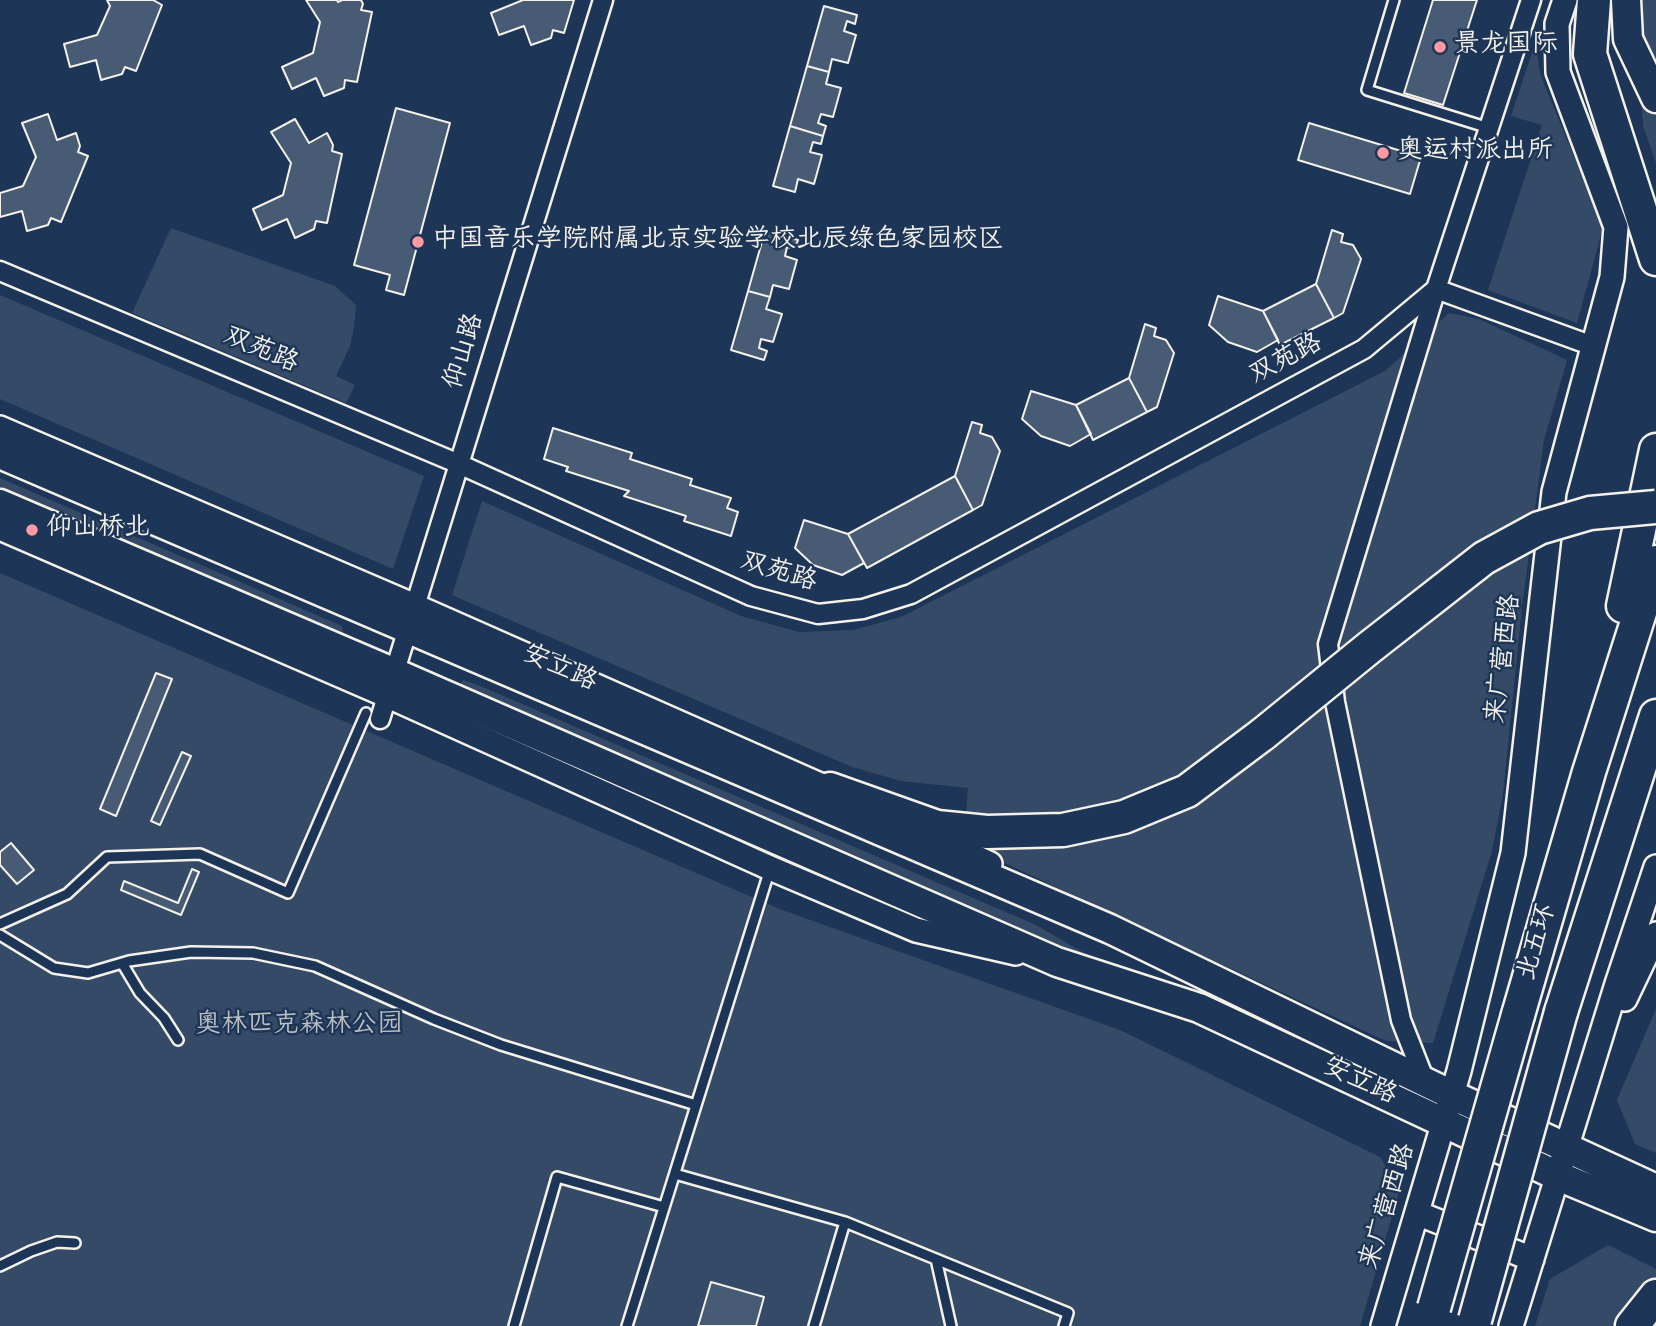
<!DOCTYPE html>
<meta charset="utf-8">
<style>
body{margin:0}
canvas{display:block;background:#1d3557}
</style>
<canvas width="1656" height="1326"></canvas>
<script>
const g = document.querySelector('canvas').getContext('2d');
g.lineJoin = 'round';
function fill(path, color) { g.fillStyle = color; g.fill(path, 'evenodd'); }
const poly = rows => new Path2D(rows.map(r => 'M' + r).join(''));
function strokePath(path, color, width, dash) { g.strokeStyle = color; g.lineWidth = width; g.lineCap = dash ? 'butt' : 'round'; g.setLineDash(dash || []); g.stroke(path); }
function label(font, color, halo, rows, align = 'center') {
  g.font = font + ' "Gochi Hand","LXGW WenKai TC",sans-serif'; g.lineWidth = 5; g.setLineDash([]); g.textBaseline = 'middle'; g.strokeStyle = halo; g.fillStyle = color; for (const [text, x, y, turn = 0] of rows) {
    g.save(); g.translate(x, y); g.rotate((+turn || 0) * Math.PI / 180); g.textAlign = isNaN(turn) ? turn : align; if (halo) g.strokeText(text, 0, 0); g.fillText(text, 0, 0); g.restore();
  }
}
const green = poly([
 [1636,0,1656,0,1656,163,1643,126],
 [1536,41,1540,74,1603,227,1577,323,1488,290,1542,125,1511,116],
 [171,228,335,286,356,305,354,327,350,346,336,376,355,385,346,403,132,313],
 [0,295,424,476,393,569,0,399],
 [1449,313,1479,319,1567,360,1544,440,1522,607,1503,794,1492,851,1433,1043,1386,1041,964,844,968,788,901,781,852,767,452,595,482,501,741,616,799,632,853,630,901,617,1385,371],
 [0,478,342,626,345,643,0,506],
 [0,573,782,910,1120,1030,1380,1157,1400,1189,1360,1326,0,1326],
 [463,680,478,685,1036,925,1132,981,456,689],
 [1656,1009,1656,1153,1635,1144,1617,1100],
 [1608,1245,1656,1269,1656,1326,1535,1326,1550,1279]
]);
const building = poly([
 [107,0,153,0,162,5,136,71,125,67,122,74,101,80,96,60,70,67,64,44,97,35,110,6,107,0],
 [306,0,337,0,338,2,342,0,361,0,363,4,361,10,372,12,357,82,345,80,344,88,324,96,316,78,292,89,282,67,313,53,320,22,306,0],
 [523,0,574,0,564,33,553,30,551,38,531,45,524,26,499,35,491,13,523,0],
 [1433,0,1477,0,1443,105,1404,93,1433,0],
 [824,6,857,15,855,24,847,21,844,31,856,35,848,63,832,59,829,72,807,66,824,6],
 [807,66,829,72,826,84,841,88,833,117,821,114,818,123,826,126,823,136,790,126,807,66],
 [396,108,450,123,404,295,386,290,390,275,354,265,396,108],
 [48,114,57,140,76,133,80,146,78,152,88,156,61,222,51,218,48,225,27,231,22,211,0,217,0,193,23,186,36,157,22,123,48,114],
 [295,119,309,143,327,133,333,145,332,151,342,154,327,223,316,221,314,229,295,238,287,219,262,230,253,209,283,195,291,163,271,132,295,119],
 [1309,123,1421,157,1410,194,1298,160,1309,123],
 [790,126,823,136,821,144,813,142,810,152,822,155,814,184,798,179,795,192,773,186,790,126],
 [1332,230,1343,234,1341,242,1353,245,1361,259,1343,313,1334,318,1316,284,1332,230],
 [765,231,798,240,795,249,787,247,785,256,797,260,789,289,773,285,770,297,748,291,765,231],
 [1316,284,1334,318,1280,345,1263,311,1316,284],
 [748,291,770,297,766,309,782,314,773,342,761,339,759,348,767,351,764,360,731,350,748,291],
 [1218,296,1263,311,1278,340,1257,352,1228,342,1209,325,1218,296],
 [1145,324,1156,328,1154,336,1166,340,1174,353,1157,407,1147,412,1129,378,1145,324],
 [1129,378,1147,412,1093,440,1076,405,1129,378],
 [1031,391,1076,405,1091,434,1070,446,1041,436,1022,419,1031,391],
 [972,422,982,425,980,433,992,437,1000,451,982,505,973,510,955,476,972,422],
 [553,428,632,453,630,459,692,479,690,485,731,498,727,508,738,512,731,536,684,521,686,516,624,496,629,491,566,471,568,467,544,459,553,428],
 [955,476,973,510,867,568,848,534,955,476],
 [804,520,848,534,864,563,842,575,813,565,795,548,804,520],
 [156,673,172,679,116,816,100,809,156,673],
 [182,752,191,756,160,825,151,821,182,752],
 [11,843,34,870,17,884,0,865,0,852,11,843],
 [192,869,199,872,181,915,121,890,124,881,178,903,192,869],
 [711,1282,764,1297,756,1326,698,1326,711,1282]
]);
const service = poly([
 [1394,0,1367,90,1489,128],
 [0,924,67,894,107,857,200,854,288,893,366,713],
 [0,935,54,968,88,973,129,961,191,952,253,953,315,966,434,1019,501,1045,696,1105],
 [122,963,140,993,164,1018,178,1040],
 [675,1174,845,1222,1068,1313,1064,1326],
 [936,1259,951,1326],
 [0,1266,31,1251,57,1242,75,1243],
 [514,1326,557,1177,664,1207],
 [627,1326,770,869],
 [814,1326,845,1222]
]);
const minor = poly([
 [0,271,459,464,751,596,818,614,863,609,911,594,1364,349,1436,289,1593,346],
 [380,719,603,0],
 [1425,1081,1401,1020,1335,702,1328,644,1436,289,1531,0]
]);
const tertiary = poly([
 [0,428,415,606,845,796],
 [0,528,388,696,770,868,916,930,1016,953],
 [920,831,990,864],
 [1625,999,1656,934],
 [1417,1213,1532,1259],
 [1383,1326,1459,1071,1513,853,1554,492,1612,277,1616,227,1558,72,1557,24,1565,0],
 [1511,1326,1617,984,1656,867]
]);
const primary = poly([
 [1626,0,1628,39,1656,98],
 [0,454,1110,929,1452,1095,1656,1189],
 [0,504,395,673,1057,962,1199,1008,1558,1176,1656,1217]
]);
const motorway = poly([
 [1594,0,1590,54,1656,259],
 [1623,606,1656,450],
 [830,789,937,827,987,832,1063,830,1124,817,1187,791,1263,734],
 [1561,1012,1656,716],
 [1518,1015,1589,772,1656,562],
 [1632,1326,1656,1296]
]);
const motorwayBridge = poly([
 [1263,734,1370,647,1484,558,1539,528,1590,513,1656,507],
 [1434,1308,1518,1015],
 [1475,1320,1561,1012]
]);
const markers = [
 [1440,47,7,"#ff9aa2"],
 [1383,153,7,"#ff9aa2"],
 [418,242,7,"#ff9aa2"],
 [32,530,7,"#ff9aa2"]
];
const poiNames = [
 ["景龙国际",1454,47],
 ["奥运村派出所",1397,153],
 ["中国音乐学院附属北京实验学校北辰绿色家园校区",432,242],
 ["仰山桥北",46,530]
];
const streetNames = [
 ["双苑路",260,352,23],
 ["仰山路",466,352,-73],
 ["双苑路",1287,361,-28],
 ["双苑路",778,574,17],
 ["来广营西路",1506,659,-83],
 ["安立路",559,670,24],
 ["北五环",1539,943,-74],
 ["安立路",1359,1083,25],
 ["来广营西路",1390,1207,-73]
];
const parkNames = [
 ["奥林匹克森林公园",299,1027]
];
fill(green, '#354a67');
fill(building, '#485b74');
strokePath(building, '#f4f1e8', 2);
strokePath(service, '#f4f1e8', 14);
strokePath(minor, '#f4f1e8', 23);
strokePath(tertiary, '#f4f1e8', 28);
strokePath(primary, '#f4f1e8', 33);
strokePath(motorway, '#f4f1e8', 37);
strokePath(service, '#1d3557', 9);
strokePath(minor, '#1d3557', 18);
strokePath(tertiary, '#1d3557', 23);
strokePath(primary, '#1d3557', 28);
strokePath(motorway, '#1d3557', 32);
strokePath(motorwayBridge, '#f4f1e8', 37, []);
strokePath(motorwayBridge, '#1d3557', 32);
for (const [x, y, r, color] of markers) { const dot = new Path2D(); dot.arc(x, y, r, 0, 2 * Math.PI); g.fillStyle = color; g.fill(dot); strokePath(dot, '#1d3557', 2.5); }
label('26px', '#f4f1e8', '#1d3557', poiNames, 'left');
label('26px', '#f4f1e8', '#1d3557', streetNames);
label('26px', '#bbbfc1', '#1d3557', parkNames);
</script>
